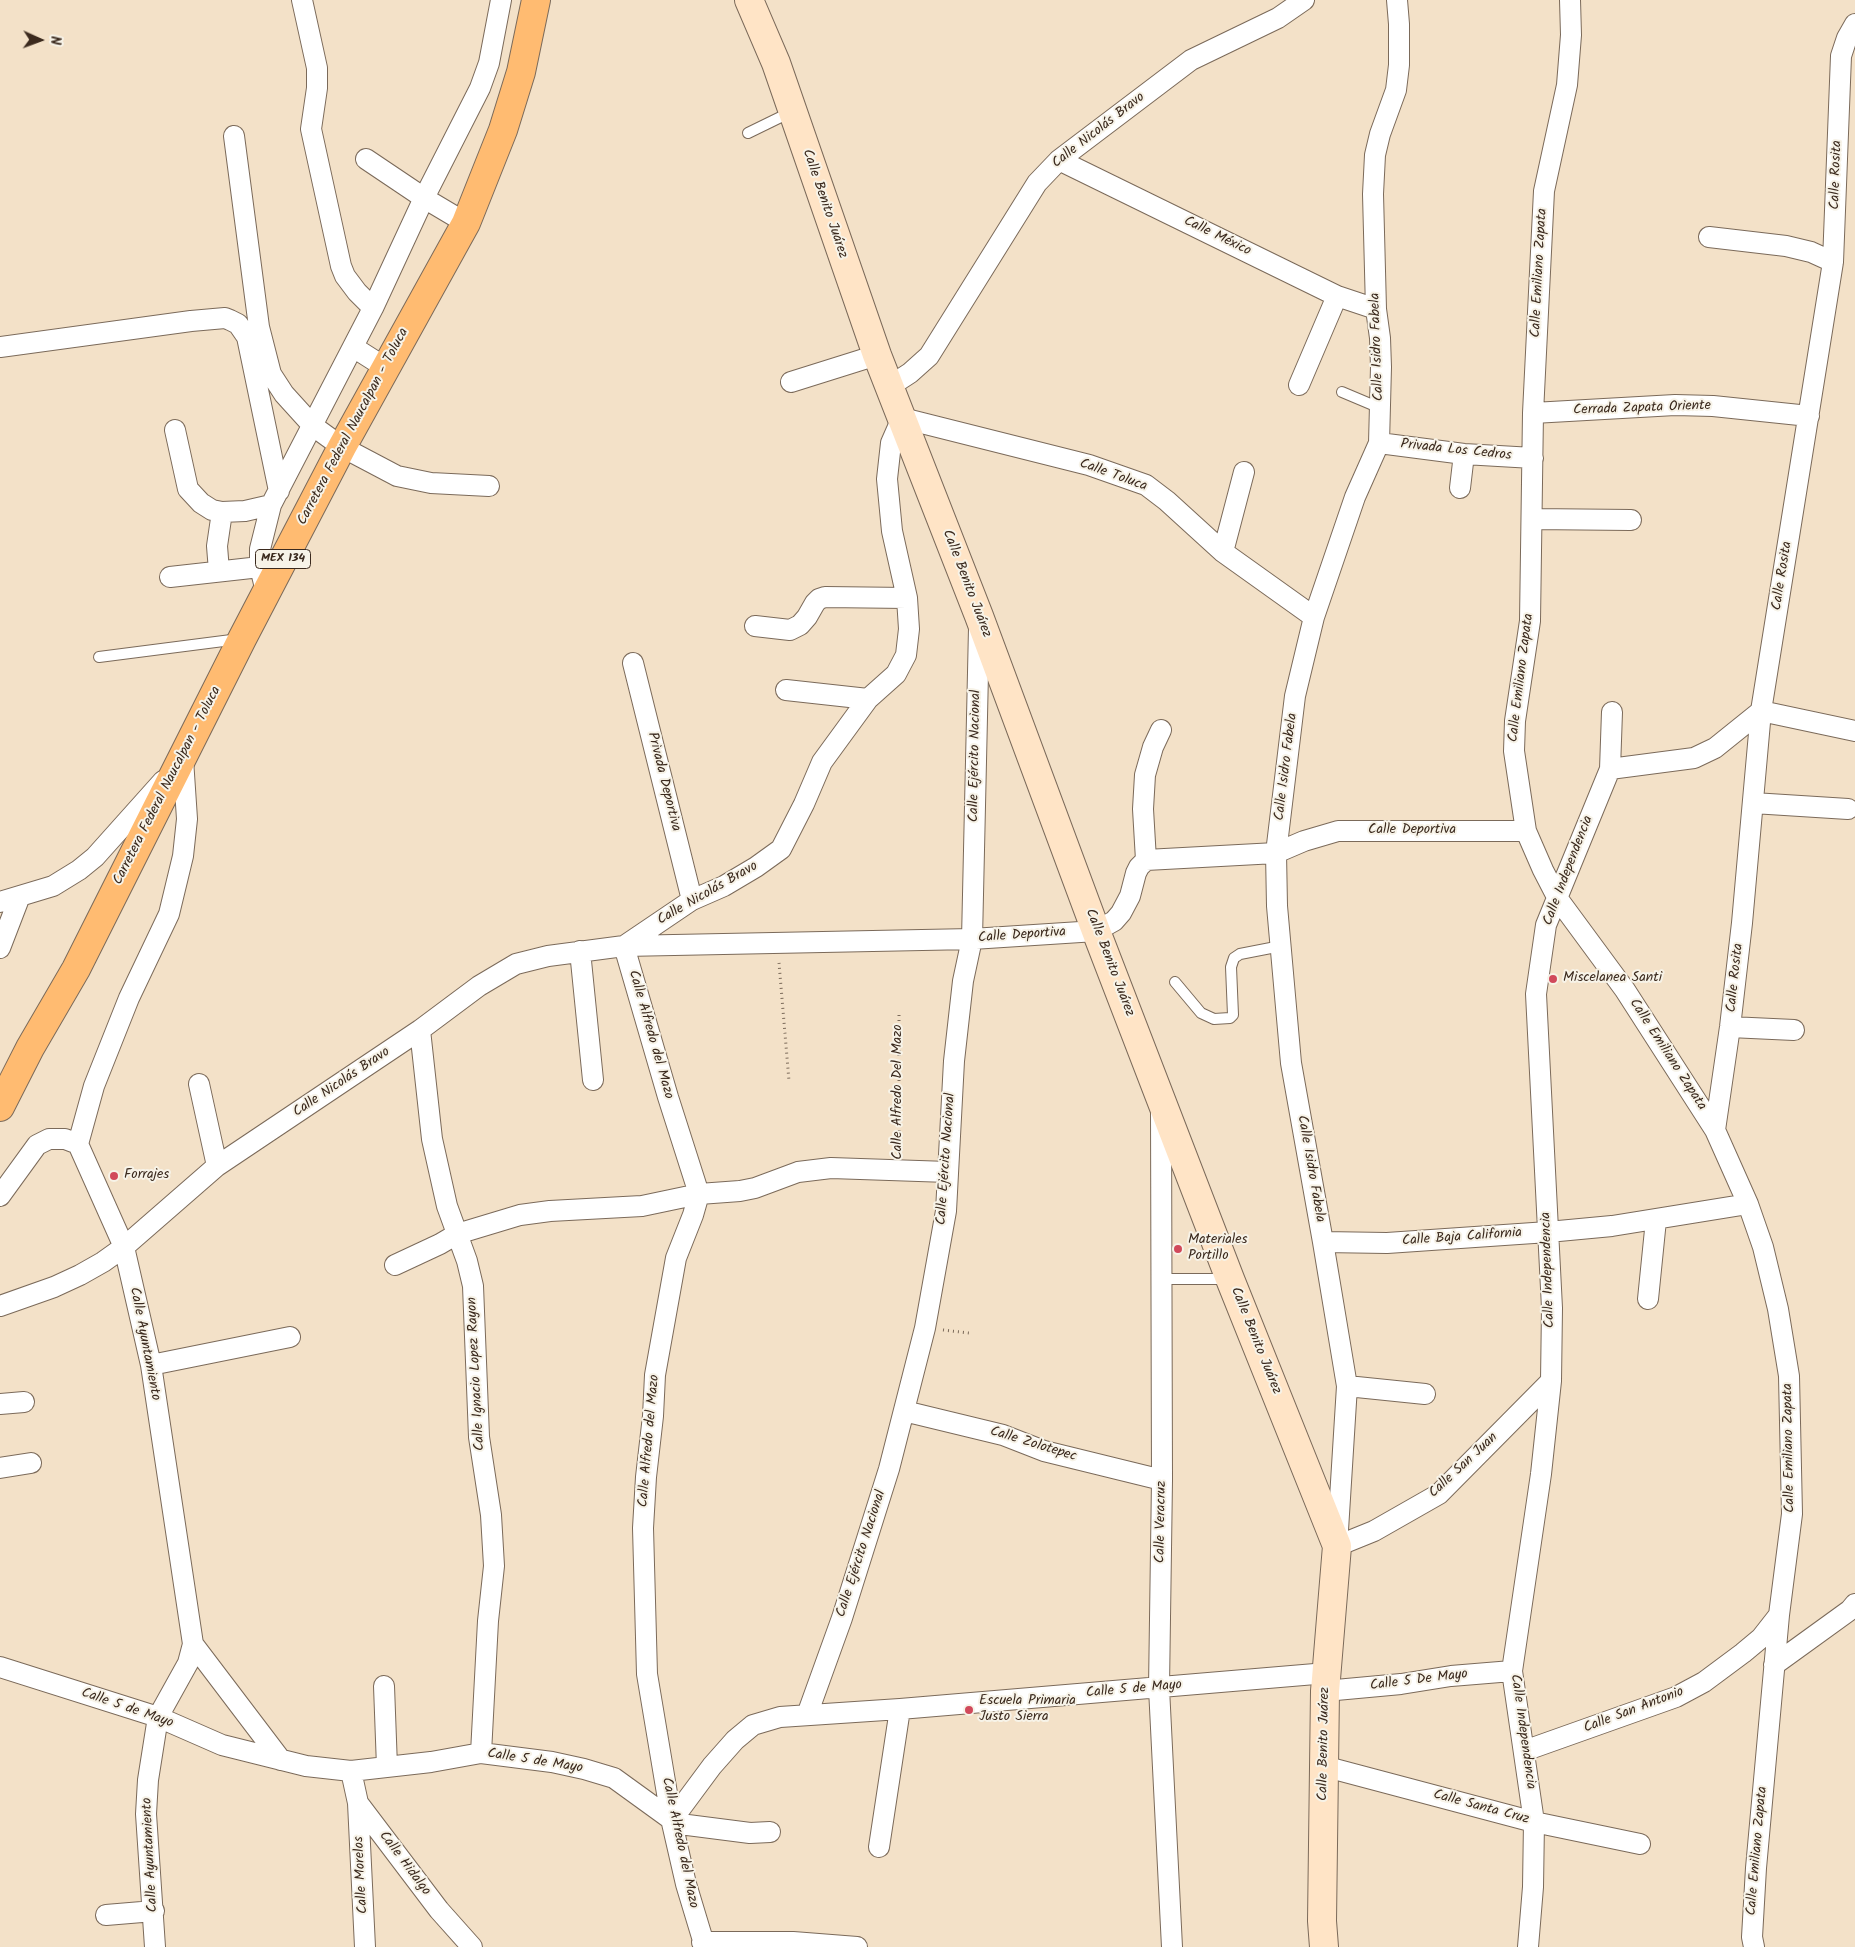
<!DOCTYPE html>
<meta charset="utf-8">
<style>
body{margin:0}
#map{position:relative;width:1855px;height:1947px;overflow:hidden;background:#f3e1c8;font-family:Kalam,sans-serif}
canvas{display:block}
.north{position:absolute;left:15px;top:15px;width:50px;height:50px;-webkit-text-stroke:4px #f7f3e8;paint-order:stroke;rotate:92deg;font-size:14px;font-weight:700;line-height:20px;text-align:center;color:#3b2a1e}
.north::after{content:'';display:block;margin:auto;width:18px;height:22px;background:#3b2a1e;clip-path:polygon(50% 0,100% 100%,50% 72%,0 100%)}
</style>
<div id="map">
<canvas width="1855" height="1947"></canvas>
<div class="north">N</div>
</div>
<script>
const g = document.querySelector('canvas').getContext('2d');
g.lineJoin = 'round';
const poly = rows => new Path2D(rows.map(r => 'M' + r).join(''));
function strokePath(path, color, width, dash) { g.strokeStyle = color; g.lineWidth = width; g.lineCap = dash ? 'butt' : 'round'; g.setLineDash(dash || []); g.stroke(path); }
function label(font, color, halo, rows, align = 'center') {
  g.font = font + ' Kalam,sans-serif'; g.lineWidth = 4; g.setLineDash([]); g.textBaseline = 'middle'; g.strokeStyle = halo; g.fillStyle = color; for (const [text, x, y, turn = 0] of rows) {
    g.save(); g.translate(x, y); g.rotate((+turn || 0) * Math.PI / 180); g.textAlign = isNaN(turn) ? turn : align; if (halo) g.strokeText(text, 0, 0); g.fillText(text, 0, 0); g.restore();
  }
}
const path = poly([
 [779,963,789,1081],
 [899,1151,899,1015],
 [943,1330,969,1333]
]);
const service = poly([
 [748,133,791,112],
 [1342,392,1380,408],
 [99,657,239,639],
 [1175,982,1201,1013,1214,1019,1230,1018,1233,1015,1231,967,1234,958,1240,954,1281,946],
 [1162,1279,1229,1279]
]);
const minor = poly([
 [302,0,317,68,317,88,311,129,341,266,345,276,357,292,373,308],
 [1397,0,1399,24,1399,65,1396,90,1380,134,1375,155,1373,194,1376,309,1380,338,1381,367,1379,443,1355,497,1314,617,1295,696,1276,853,1277,906,1291,1063,1323,1242,1347,1386,1337,1546,1374,1531,1439,1494,1551,1381],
 [1570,0,1571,35,1567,85,1544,191,1533,413,1530,621,1515,721,1514,751,1526,831,1543,870,1558,899,1625,990,1715,1130,1748,1204,1763,1247,1778,1309,1789,1376,1792,1514,1779,1615,1756,1868,1752,1937,1754,1947],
 [234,136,259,327,271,374,284,394,313,426,342,447,397,476,431,483,489,486],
 [366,159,424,198,466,223],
 [1059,160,1337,296,1376,309],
 [1709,237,1786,246,1811,252,1833,262],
 [0,347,191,321,225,318,230,320,238,324,247,337,279,491],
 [353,347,386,368],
 [791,382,877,355],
 [1299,385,1337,296],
 [890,386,910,373,929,356,1037,183,1059,160,1191,60,1278,18,1304,0],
 [1533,413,1675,405,1713,406,1809,416],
 [175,430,188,489,201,503,212,510,222,512,245,511,271,505],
 [1379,443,1464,454,1533,458],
 [1460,488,1464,454],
 [1532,519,1631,520],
 [1223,552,1244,472],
 [219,571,217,546,222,512],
 [170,577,260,567],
 [266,592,260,567,260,549,271,505,373,308,424,198,480,88,489,63,501,0],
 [755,626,790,630,800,625,807,617,815,603,819,599,825,597,907,598],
 [633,663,692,900],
 [786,690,868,699],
 [1610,769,1694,758,1715,748,1761,711,1855,731],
 [1753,803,1848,809],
 [1146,860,1143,809,1145,775,1153,747,1161,730],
 [0,902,53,886,79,870,95,857,163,781],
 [624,946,692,900,724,886,756,867,781,849,804,804,822,762,868,699,896,674,906,655,909,629,907,598,892,531,887,479,891,443,902,418,1089,465,1146,485,1167,501,1223,552,1314,617],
 [624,946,668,1097,699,1194,693,1215,676,1258,655,1375,653,1416,646,1477,643,1528,647,1674,672,1823,686,1884,705,1947],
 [0,948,20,896],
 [580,951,593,1080],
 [1730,1027,1794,1030],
 [420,1030,432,1139,447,1206,467,1261,473,1286,479,1437,491,1515,494,1566,488,1621,481,1753],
 [199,1084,217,1166],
 [1161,1112,1162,1480,1159,1688,1172,1947],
 [1715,1130,1730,1027,1742,923,1761,711,1833,262,1841,56,1847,38,1855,24],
 [0,1196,37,1145,49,1139,65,1139,78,1144],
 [1323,1242,1387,1243,1548,1232,1612,1226,1748,1204],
 [395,1265,440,1244,457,1234,520,1215,550,1211,642,1206,699,1194,740,1191,755,1188,798,1172,831,1168,948,1172],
 [1648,1299,1656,1220],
 [0,1306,54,1287,80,1275,103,1262,124,1247,217,1166,420,1030,479,986,516,964,548,956,624,946,972,939,1096,931,1114,921,1121,913,1130,896,1136,873,1139,867,1146,860,1276,853,1304,841,1338,831,1526,831],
 [151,1365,290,1337],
 [1347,1386,1425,1394],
 [0,1404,24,1402],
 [904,1411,1003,1435,1044,1451,1162,1480],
 [0,1468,31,1463],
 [193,1644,281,1760],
 [1774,1665,1850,1610,1855,1604],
 [0,1667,158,1717,222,1745,306,1766,351,1771,431,1762,481,1753,552,1762,584,1769,614,1778,672,1820,712,1766,735,1740,753,1725,780,1717,900,1709,1327,1673],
 [384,1686,387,1767],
 [1325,1691,1401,1684,1451,1676,1512,1671],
 [807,1715,842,1618,889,1469,925,1328,946,1211,954,1061,963,981,972,939,979,628],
 [1524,1751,1676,1697,1704,1682,1743,1653,1761,1638,1779,1615],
 [1323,1766,1534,1822,1640,1844],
 [351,1771,358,1803,439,1910,472,1947],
 [358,1803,365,1947],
 [672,1823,750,1833,770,1832],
 [879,1847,900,1709],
 [106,1915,154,1911],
 [702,1942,793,1942,857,1947],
 [155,1947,146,1814,148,1780,158,1717,188,1663,193,1644,151,1365,124,1247,78,1144,94,1086,129,998,169,914,183,856,187,819,183,759],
 [1528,1947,1533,1887,1534,1822,1512,1671,1541,1474,1551,1381,1552,1308,1536,994,1546,925,1610,769,1612,712]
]);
const secondary = poly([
 [749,0,776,63,877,355,979,616,1096,931,1230,1279,1337,1546,1325,1691,1322,1921,1324,1947]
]);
const primary = poly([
 [0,1107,30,1048,76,969,242,639,342,447,466,223,503,130,521,72,536,0]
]);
const markers = [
 [1553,979,5,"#d1495b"],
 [114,1176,5,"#d1495b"],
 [1178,1249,5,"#d1495b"],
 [969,1710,5,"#d1495b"]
];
const shields = [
 [283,559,55]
];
const shieldNames = [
 ["MEX 134",283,559]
];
const streetNames = [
 ["Calle Nicolás Bravo",1099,131,-38],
 ["Calle Rosita",1837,175,-88],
 ["Calle Benito Juárez",824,204,71],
 ["Calle México",1217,237,26],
 ["Calle Emiliano Zapata",1540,273,-87],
 ["Calle Isidro Fabela",1378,347,-92],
 ["Cerrada Zapata Oriente",1642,409,-2],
 ["Carretera Federal Naucalpan - Toluca",354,427,-62],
 ["Privada Los Cedros",1456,451,6],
 ["Calle Toluca",1113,476,20],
 ["Calle Rosita",1783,576,-81],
 ["Calle Benito Juárez",966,584,69],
 ["Calle Emiliano Zapata",1522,678,-83],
 ["Calle Ejército Nacional",976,756,-89],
 ["Calle Isidro Fabela",1287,767,-83],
 ["Privada Deportiva",663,782,76],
 ["Carretera Federal Naucalpan - Toluca",168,786,-63],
 ["Calle Deportiva",1412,831],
 ["Calle Independencia",1569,871,-69],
 ["Calle Nicolás Bravo",708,894,-30],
 ["Calle Deportiva",1022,936,-4],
 ["Calle Benito Juárez",1109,963,69],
 ["Calle Rosita",1736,978,-84],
 ["Calle Alfredo del Mazo",650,1035,74],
 ["Calle Emiliano Zapata",1667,1055,57],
 ["Calle Nicolás Bravo",342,1083,-34],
 ["Calle Alfredo Del Mazo",899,1092,-90],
 ["Calle Ejército Nacional",947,1159,-86],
 ["Calle Isidro Fabela",1310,1169,80],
 ["Calle Baja California",1462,1238,-4],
 ["Calle Independencia",1549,1270,-92],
 ["Calle Benito Juárez",1255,1341,68],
 ["Calle Ayuntamiento",144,1344,79],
 ["Calle Ignacio Lopez Rayon",477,1374,-93],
 ["Calle Alfredo del Mazo",650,1441,-85],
 ["Calle Zolotepec",1033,1445,17],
 ["Calle Emiliano Zapata",1790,1448,-91],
 ["Calle San Juan",1464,1466,-43],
 ["Calle Veracruz",1162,1522,-89],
 ["Calle Ejército Nacional",862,1554,-72],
 ["Calle 5 De Mayo",1419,1681,-7],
 ["Calle 5 de Mayo",1134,1690,-5],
 ["Calle 5 de Mayo",127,1709,19],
 ["Calle San Antonio",1634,1711,-21],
 ["Calle Independencia",1522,1732,82],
 ["Calle Benito Juárez",1325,1744,-89],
 ["Calle 5 de Mayo",535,1762,9],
 ["Calle Santa Cruz",1481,1808,15],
 ["Calle Alfredo del Mazo",679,1843,78],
 ["Calle Emiliano Zapata",1758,1851,-85],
 ["Calle Ayuntamiento",151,1855,-93],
 ["Calle Hidalgo",404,1864,53],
 ["Calle Morelos",362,1875,-93]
];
const poiNames = [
 ["Miscelanea Santi",1563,979],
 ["Forrajes",124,1176],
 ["Materiales",1188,1241],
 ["Portillo",1188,1257],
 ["Escuela Primaria",979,1702],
 ["Justo Sierra",979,1718]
];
strokePath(service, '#7b6a5a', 12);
strokePath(minor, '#7b6a5a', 22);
strokePath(secondary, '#7b6a5a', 30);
strokePath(primary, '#7b6a5a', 30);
strokePath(path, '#7b6a5a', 3, [1, 4]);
strokePath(service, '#fff', 10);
strokePath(minor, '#fff', 20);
strokePath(secondary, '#ffe4c6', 28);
strokePath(primary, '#ffbb71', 28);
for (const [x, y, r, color] of markers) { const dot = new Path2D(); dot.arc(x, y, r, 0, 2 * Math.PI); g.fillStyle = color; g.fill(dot); strokePath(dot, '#f7f3e8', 2); }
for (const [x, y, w] of shields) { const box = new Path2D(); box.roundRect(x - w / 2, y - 9.5, w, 19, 4); g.fillStyle = '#f7f3e8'; g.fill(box); strokePath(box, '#3b2a1e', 1); }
label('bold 12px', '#3b2a1e', null, shieldNames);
label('14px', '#3b2a1e', '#f7f3e8', streetNames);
label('14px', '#3b2a1e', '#f7f3e8', poiNames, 'left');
</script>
